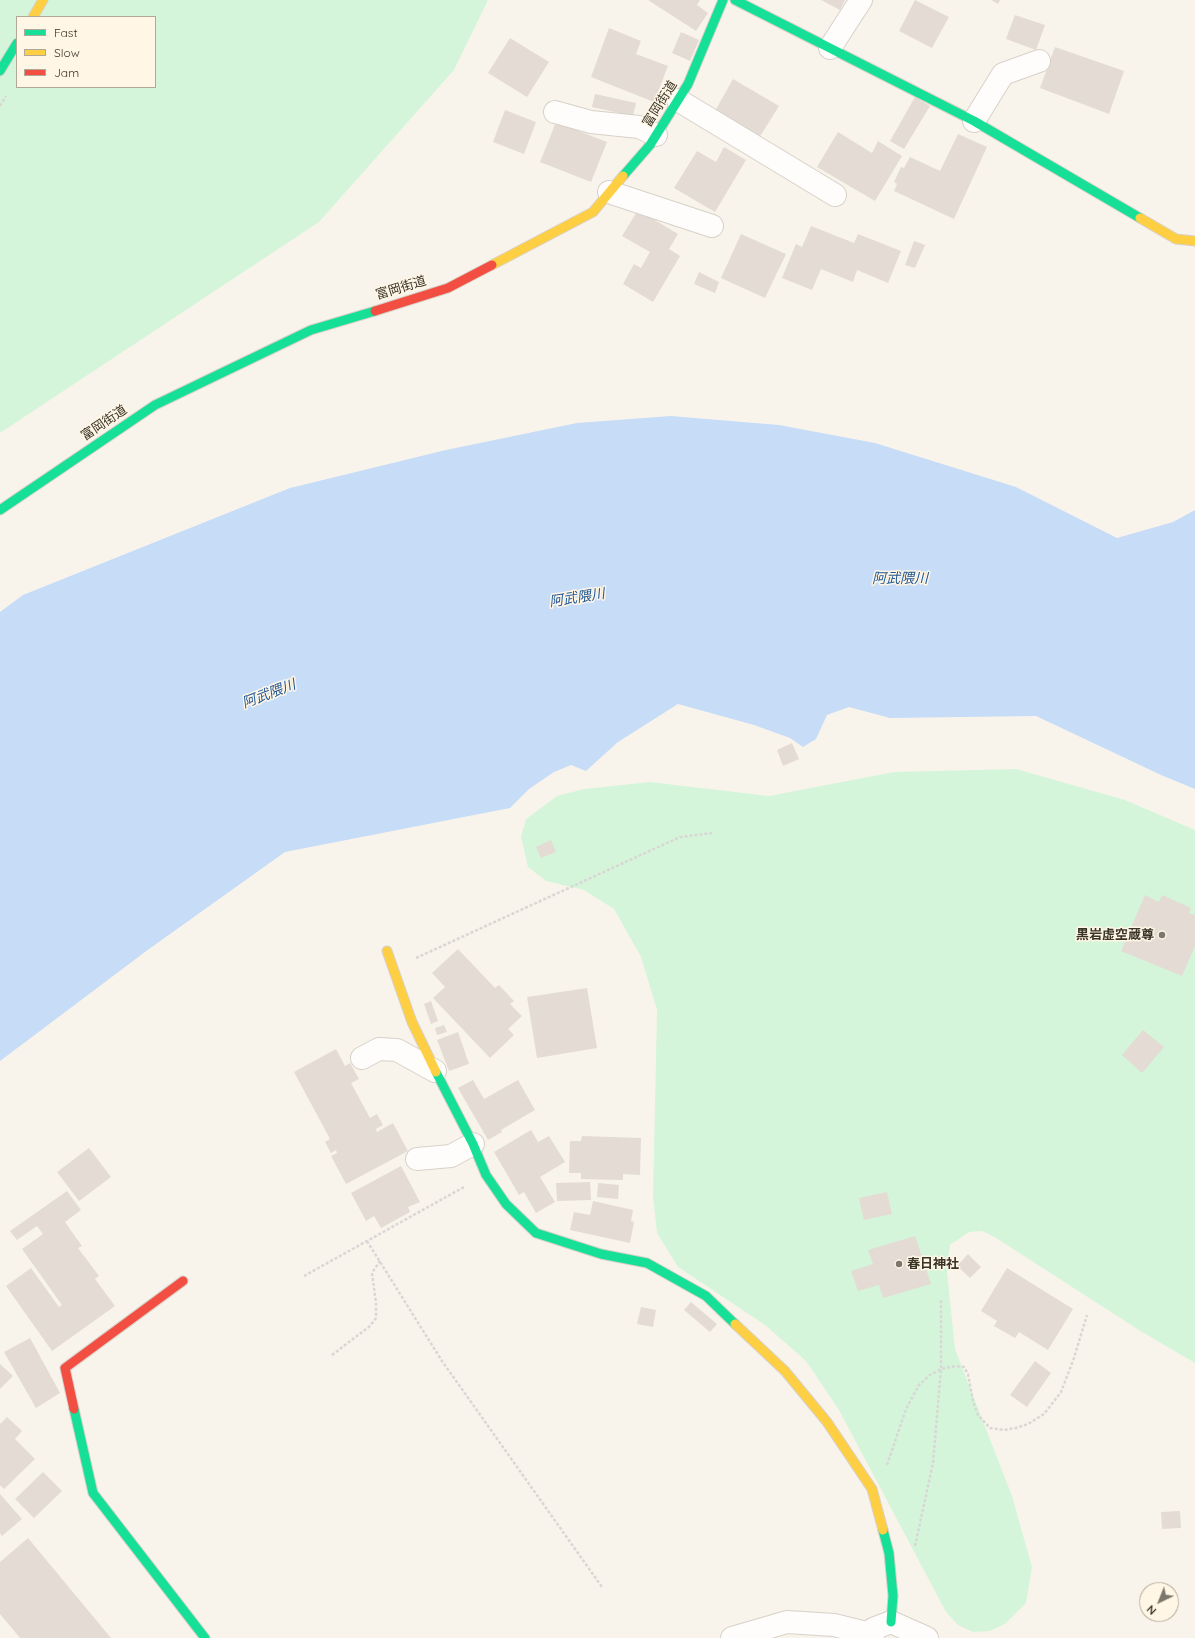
<!DOCTYPE html>
<meta charset="utf-8">
<style>
body{margin:0}
#map{position:relative;width:1195px;height:1638px;overflow:hidden;background:#f9f4eb;font-family:Quicksand,sans-serif}
canvas{display:block}
.legend{position:absolute;left:16px;top:16px;width:140px;height:72px;box-sizing:border-box;background:#fff6e5;border:1px solid #b0a899;margin:0;padding:5px 7px;list-style:none;font-size:12px;color:#393328}
.legend li{display:flex;align-items:center;gap:8px;height:20px}
.legend b{width:20px;border:1px solid #b0a899}
.north{position:absolute;left:1139px;top:1582px;width:40px;height:40px;box-sizing:border-box;background:#fff6e5;border:1px solid #b0a899;border-radius:50%;rotate:223deg;font-size:11px;font-weight:700;line-height:16px;text-align:center;color:#393328}
.north::after{content:'';display:block;margin:auto;width:14px;height:18px;background:#7c776c;clip-path:polygon(50% 0,100% 100%,50% 72%,0 100%)}
</style>
<div id="map">
<canvas width="1195" height="1638"></canvas>
<ul class="legend">
<li><b style="height:5px;background:#16e098"></b>Fast</li>
<li><b style="height:5px;background:#ffcf43"></b>Slow</li>
<li><b style="height:5px;background:#f24e42"></b>Jam</li>
</ul>
<div class="north">N</div>
</div>
<script>
const g = document.querySelector('canvas').getContext('2d');
g.lineJoin = 'round';
function fill(path, color) { g.fillStyle = color; g.fill(path, 'evenodd'); }
const poly = rows => new Path2D(rows.map(r => 'M' + r).join(''));
function strokePath(path, color, width, dash) { g.strokeStyle = color; g.lineWidth = width; g.lineCap = dash ? 'butt' : 'round'; g.setLineDash(dash || []); g.stroke(path); }
function label(font, color, halo, rows, align = 'center') {
  g.font = font + ' Quicksand,"Noto Sans JP",sans-serif'; g.lineWidth = 3; g.setLineDash([]); g.textBaseline = 'middle'; g.strokeStyle = halo; g.fillStyle = color; for (const [text, x, y, turn = 0] of rows) {
    g.save(); g.translate(x, y); g.rotate((+turn || 0) * Math.PI / 180); g.textAlign = isNaN(turn) ? turn : align; if (halo) g.strokeText(text, 0, 0); g.fillText(text, 0, 0); g.restore();
  }
}
const green = poly([
 [0,0,488,0,454,70,319,222,0,433],
 [17,17,155,17,155,87,17,87],
 [1016,769,1125,800,1195,830,1195,1363,1142,1332,996,1238,982,1231,969,1232,950,1245,947,1271,955,1349,1012,1496,1032,1567,1026,1603,1005,1624,990,1631,973,1632,958,1625,946,1612,839,1410,806,1361,765,1325,678,1267,657,1233,653,1196,657,1010,641,957,614,909,584,890,546,881,528,867,521,837,526,819,557,796,584,789,650,782,769,796,894,772]
]);
const water = poly([
 [671,416,779,425,875,443,1016,487,1117,538,1173,522,1195,510,1195,789,1161,775,1036,716,890,718,849,707,827,715,816,739,803,747,790,738,754,725,678,704,618,742,586,771,571,765,554,772,529,789,510,808,285,852,149,949,0,1061,0,612,23,595,290,488,446,450,577,423]
]);
const building = poly([
 [648,0,700,0,697,5,708,13,696,31],
 [821,0,845,0,840,10],
 [915,0,949,17,932,48,899,31],
 [991,0,1000,0,998,4],
 [1015,15,1045,25,1036,50,1006,39],
 [609,28,641,41,636,54,668,66,654,102,591,77],
 [681,32,699,40,690,61,672,53],
 [510,38,549,62,527,97,488,73],
 [1055,47,1124,71,1109,114,1040,88],
 [733,79,779,106,759,138,715,111],
 [595,94,636,103,633,116,592,107],
 [915,97,930,106,904,149,890,141],
 [505,110,536,122,524,154,493,142],
 [556,122,607,142,591,182,540,162],
 [838,132,872,153,878,141,902,156,875,201,817,167],
 [958,134,987,147,954,219,894,191,897,184,894,182,901,167,904,168,910,157,940,171],
 [724,147,746,160,715,212,674,188,697,151,716,162],
 [638,210,678,234,669,249,680,256,653,302,623,284,634,264,641,268,650,252,622,236],
 [811,226,854,243,858,234,901,251,888,283,857,270,853,282,821,269,812,290,782,278,796,244,802,247],
 [741,234,786,254,765,298,721,278],
 [914,241,925,245,915,268,905,265],
 [699,272,719,282,715,293,694,284],
 [792,743,799,759,783,766,777,750],
 [551,840,556,852,541,858,536,847],
 [1145,895,1159,902,1162,895,1191,908,1189,913,1195,915,1195,946,1182,976,1121,951],
 [458,949,495,988,499,985,514,1001,510,1004,522,1016,508,1029,514,1035,490,1058,433,998,445,987,432,973],
 [587,988,597,1048,537,1058,527,997],
 [431,1001,438,1021,431,1024,424,1004],
 [444,1025,447,1032,437,1035,435,1028],
 [1143,1030,1164,1047,1142,1073,1122,1055],
 [458,1032,469,1064,449,1071,437,1040],
 [336,1049,345,1066,350,1063,359,1079,351,1083,370,1118,377,1114,383,1125,376,1129,377,1132,393,1123,408,1151,346,1184,331,1156,337,1153,336,1150,331,1153,325,1142,330,1139,294,1072],
 [473,1080,484,1099,518,1080,535,1110,501,1130,502,1132,488,1140,458,1088],
 [531,1130,538,1142,549,1136,565,1162,540,1177,555,1202,536,1213,524,1192,519,1195,494,1152],
 [582,1136,641,1138,640,1175,623,1174,623,1180,581,1179,581,1173,569,1173,570,1141,581,1141],
 [89,1148,111,1177,79,1201,57,1172],
 [401,1166,420,1202,408,1207,410,1212,381,1228,374,1216,366,1221,351,1193],
 [590,1182,591,1200,557,1201,556,1183],
 [598,1183,619,1185,618,1199,597,1197],
 [67,1191,81,1210,65,1222,82,1246,78,1248,99,1276,95,1279,115,1306,52,1351,6,1286,31,1268,59,1307,62,1305,22,1249,43,1234,37,1226,17,1240,10,1231],
 [887,1192,892,1214,864,1220,859,1198],
 [593,1201,633,1210,631,1221,634,1222,630,1243,570,1230,574,1212,590,1215],
 [915,1236,931,1284,883,1298,879,1285,858,1291,851,1271,873,1264,868,1250],
 [968,1254,981,1267,970,1278,957,1266],
 [1007,1268,1073,1309,1048,1350,1019,1332,1015,1338,994,1326,997,1321,981,1311],
 [691,1302,717,1324,710,1332,684,1310],
 [641,1307,656,1310,653,1327,637,1324],
 [30,1338,60,1393,36,1408,4,1352],
 [1035,1361,1051,1373,1027,1407,1010,1395],
 [0,1364,13,1376,0,1389],
 [7,1417,22,1431,15,1439,35,1459,4,1489,0,1485,0,1424],
 [43,1472,62,1491,34,1518,15,1499],
 [0,1494,22,1519,2,1536,0,1533],
 [1180,1511,1181,1528,1162,1529,1161,1512],
 [28,1538,111,1638,20,1638,0,1614,0,1562]
]);
const path = poly([
 [0,106,6,96],
 [416,958,680,837,712,833],
 [367,1241,442,1361,602,1587],
 [304,1276,464,1187],
 [332,1355,370,1326,376,1318,376,1303,372,1273,380,1261],
 [887,1465,906,1409,919,1385,930,1375,941,1369,955,1366,964,1367,968,1374,973,1401,978,1415,990,1428,1004,1430,1016,1428,1028,1424,1044,1414,1061,1392,1074,1358,1087,1315],
 [915,1546,933,1463,941,1369,941,1300]
]);
const street = poly([
 [830,48,861,0],
 [678,100,835,195],
 [555,112,591,122,639,127,656,135],
 [974,121,1003,74,1039,61],
 [609,192,712,226],
 [362,1058,379,1049,397,1050,435,1071],
 [417,1159,451,1156,473,1144],
 [873,1629,891,1622,927,1638],
 [732,1638,787,1622,834,1625,862,1632,873,1638]
]);
const fast = poly([
 [735,0,974,121,1140,218],
 [0,71,17,43],
 [623,176,650,145,688,84,723,0],
 [0,510,155,405,311,330,375,311],
 [436,1072,473,1144,486,1175,506,1204,536,1233,601,1254,647,1263,706,1296,735,1324],
 [74,1409,93,1493,205,1638],
 [883,1530,889,1553,893,1596,891,1622]
]);
const slow = poly([
 [33,17,43,0],
 [1140,218,1176,239,1195,241],
 [492,265,593,212,623,176],
 [387,951,412,1022,436,1072],
 [735,1324,785,1371,827,1422,872,1489,883,1530]
]);
const jam = poly([
 [375,311,448,288,492,265],
 [74,1409,65,1368,183,1281]
]);
const markers = [
 [1162,935,4,"#7c776c"],
 [899,1264,4,"#7c776c"]
];
const streetNames = [
 ["富岡街道",660,104,-58],
 ["富岡街道",401,288,-17],
 ["富岡街道",104,423,-34]
];
const poiNames = [
 ["黒岩虚空蔵尊",1154,935],
 ["春日神社",907,1264,"left"]
];
const waterNames = [
 ["阿武隈川",900,579],
 ["阿武隈川",577,598,-9],
 ["阿武隈川",269,694,-21]
];
fill(green, '#d5f5da');
fill(water, '#c6dcf7');
fill(building, '#e3dbd4');
strokePath(street, '#d7d1c8', 24);
strokePath(fast, '#d7d1c8', 11);
strokePath(slow, '#d7d1c8', 11);
strokePath(jam, '#d7d1c8', 11);
strokePath(path, '#d9d7d5', 2.5, [3, 2]);
strokePath(street, '#fefdfc', 22);
strokePath(fast, '#16e098', 9);
strokePath(slow, '#ffcf43', 9);
strokePath(jam, '#f24e42', 9);
for (const [x, y, r, color] of markers) { const dot = new Path2D(); dot.arc(x, y, r, 0, 2 * Math.PI); g.fillStyle = color; g.fill(dot); strokePath(dot, '#fff6e5', 1.5); }
label('13px', '#393328', '#fff6e5', streetNames);
label('bold 13px', '#393328', '#fff6e5', poiNames, 'right');
label('italic 14px', '#215896', '#fff6e5', waterNames);
</script>
